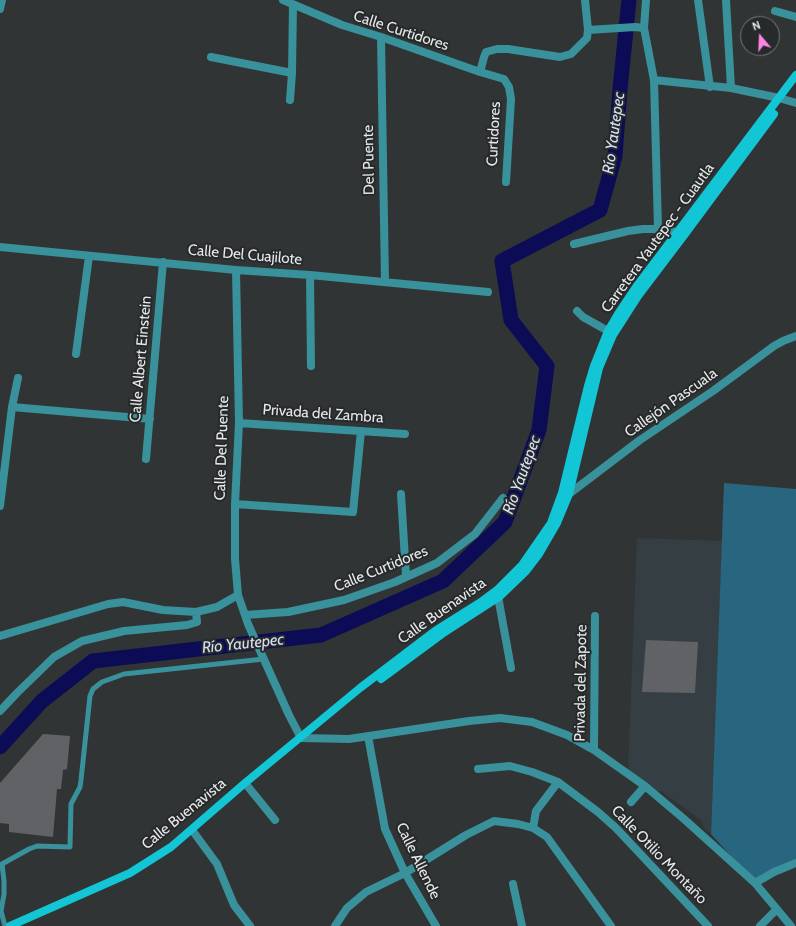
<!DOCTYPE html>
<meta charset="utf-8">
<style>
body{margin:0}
#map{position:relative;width:796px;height:926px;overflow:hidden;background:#313435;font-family:Cabin,sans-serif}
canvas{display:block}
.north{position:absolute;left:740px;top:16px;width:40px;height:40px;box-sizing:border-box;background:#272a2b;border:1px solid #737677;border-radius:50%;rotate:341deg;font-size:11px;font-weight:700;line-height:16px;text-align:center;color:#e6e8e9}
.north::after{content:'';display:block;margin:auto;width:14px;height:18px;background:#fd86e3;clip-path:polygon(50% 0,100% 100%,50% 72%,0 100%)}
</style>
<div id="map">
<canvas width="796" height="926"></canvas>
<div class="north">N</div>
</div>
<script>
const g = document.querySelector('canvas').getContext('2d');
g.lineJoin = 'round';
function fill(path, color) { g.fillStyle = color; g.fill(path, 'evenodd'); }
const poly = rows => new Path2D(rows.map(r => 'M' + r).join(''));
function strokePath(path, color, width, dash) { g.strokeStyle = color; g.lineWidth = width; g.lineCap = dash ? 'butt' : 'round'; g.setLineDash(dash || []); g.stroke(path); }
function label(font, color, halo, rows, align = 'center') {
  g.font = font + ' Cabin,sans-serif'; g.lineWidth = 4; g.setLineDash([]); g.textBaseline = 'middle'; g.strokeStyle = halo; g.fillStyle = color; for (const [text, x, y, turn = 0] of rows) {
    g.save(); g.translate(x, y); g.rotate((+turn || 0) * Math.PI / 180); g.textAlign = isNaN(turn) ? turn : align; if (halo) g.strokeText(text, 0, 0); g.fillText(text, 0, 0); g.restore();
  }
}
const built = poly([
 [637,538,722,541,711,834,704,828,701,820,661,791,653,791,628,772]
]);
const green = poly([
 [724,483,796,489,796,863,755,883,711,834]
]);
const river = poly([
 [0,747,42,701,93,661,321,635,443,581,505,522,539,430,547,366,511,320,502,261,600,210,615,156,620,89,629,0]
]);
const building = poly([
 [646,640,698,642,695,693,642,692],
 [43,734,70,736,67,769,63,770,61,789,57,789,53,837,9,832,9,824,0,823,0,783]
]);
const lane = poly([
 [5,926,1,911,4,894,4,881,2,864,29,849,37,846,70,847,71,804,80,787,81,780,90,696,93,689,102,682,124,674,264,659]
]);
const street = poly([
 [283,0,342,25,381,37,480,72,504,79,509,87,511,99,506,182],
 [646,0,644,28,654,80,658,229,683,233],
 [698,0,710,87],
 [726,0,731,88],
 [0,9,2,0],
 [775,11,796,17],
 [588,30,635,27,644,28],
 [381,37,385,282],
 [211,57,292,73],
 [480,72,484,57,486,52,497,49,508,49,560,57,571,54,587,38,588,30,585,0],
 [654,80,731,88,779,98,796,103],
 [290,100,292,73,293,5],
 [574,244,628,231,643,229,658,229],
 [0,247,236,270,310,275,488,292],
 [236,270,239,423,235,504,235,559,238,595,248,624,289,715,301,738,349,739,469,721,500,718,532,722,567,735,594,750,645,786,684,819,755,883,791,926],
 [310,275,311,366],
 [577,311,583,317,608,331],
 [76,354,89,256],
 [12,407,150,419],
 [239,423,405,434],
 [146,459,163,262],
 [401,494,406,576],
 [565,494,569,494,640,440,713,391,774,346,783,341,796,336],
 [235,504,353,512,361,431],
 [0,506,12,407,18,378],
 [497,591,511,668],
 [245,615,288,612,344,600,395,582,437,563,475,534,503,498],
 [0,636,108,604,123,602,163,610,196,612,217,607,238,595],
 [0,711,17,693,54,657,82,641,124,631,187,625,197,622,196,612],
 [368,736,385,829,405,873,436,926],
 [594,750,595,616],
 [478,769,510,766,532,772,558,782,598,812,616,828,708,926],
 [245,783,275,820],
 [631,802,645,786],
 [533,828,536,811,558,782],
 [192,830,217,864,234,905,250,926],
 [755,883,774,872,796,863],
 [513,884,522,926],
 [335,926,347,908,366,892,405,873,466,835,494,821,518,824,533,828,547,837,611,926],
 [760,926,777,909]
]);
const secondary = poly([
 [381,679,442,634,499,597,526,571,539,554,557,523,569,494,599,368,613,335,638,296,685,234,774,114],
 [10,926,130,873,171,847,245,783,360,688,435,631,481,602,497,590,522,565,551,523,562,493,588,386,594,366,608,331,618,314,636,287,796,75]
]);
const streetNames = [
 ["Calle Curtidores",401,31,18],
 ["Curtidores",494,134,-87],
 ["Del Puente",369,160,-91],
 ["Carretera Yautepec - Cuautla",658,238,-54],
 ["Calle Del Cuajilote",245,255,5],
 ["Calle Albert Einstein",141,359,-85],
 ["Callejón Pascuala",671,403,-35],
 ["Privada del Zambra",323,414,4],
 ["Calle Del Puente",222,448,-88],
 ["Calle Curtidores",381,569,-22],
 ["Calle Buenavista",442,611,-35],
 ["Privada del Zapote",581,683,-89],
 ["Calle Buenavista",184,814,-39],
 ["Calle Otilio Montaño",659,855,46],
 ["Calle Allende",418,861,64]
];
const waterNames = [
 ["Río Yautepec",614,133,-82],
 ["Río Yautepec",522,475,-70],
 ["Río Yautepec",243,644,-6]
];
fill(built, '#353e43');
fill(green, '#28657e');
strokePath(river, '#0c0b55', 15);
fill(building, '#606265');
strokePath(lane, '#39919b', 5);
strokePath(street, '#39919b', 8);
strokePath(secondary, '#13c6d6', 8);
label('15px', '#e6e8e9', '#272a2b', streetNames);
label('italic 16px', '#d6def4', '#272a2b', waterNames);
</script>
